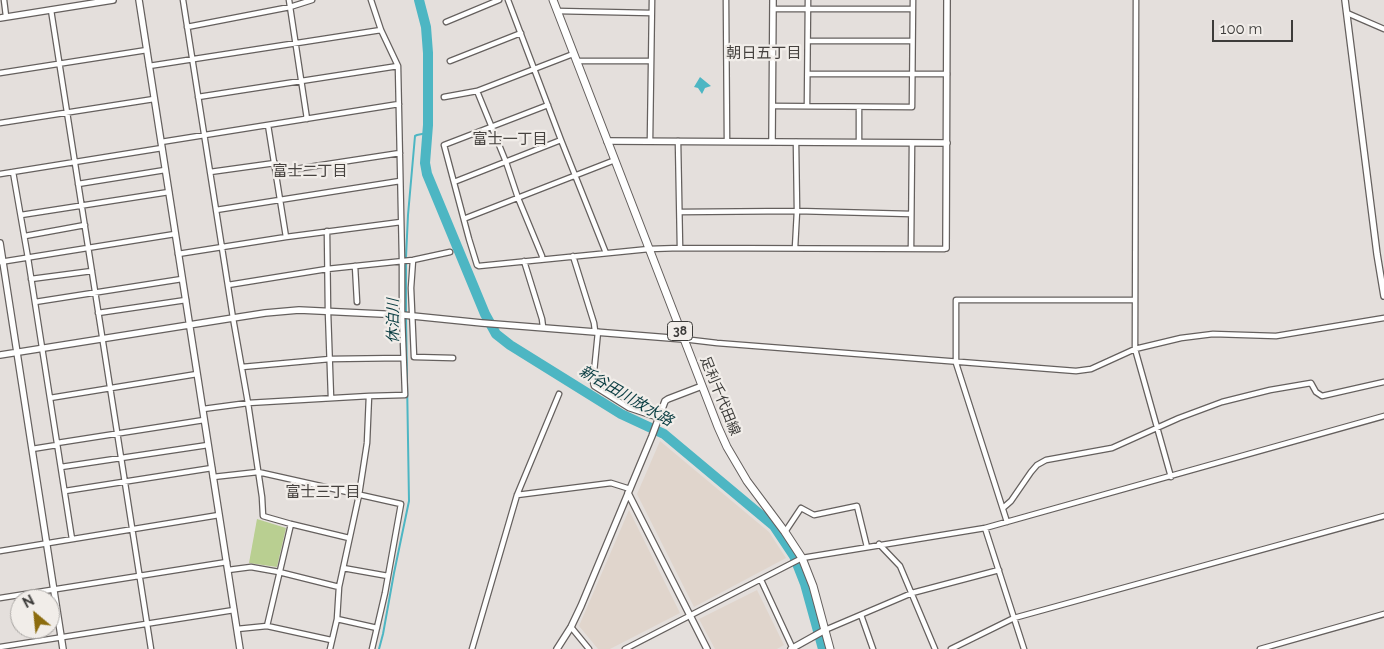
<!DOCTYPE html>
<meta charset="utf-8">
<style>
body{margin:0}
#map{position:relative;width:1384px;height:649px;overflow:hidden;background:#e4dfdc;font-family:Raleway,sans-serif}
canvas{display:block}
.north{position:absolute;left:10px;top:589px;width:50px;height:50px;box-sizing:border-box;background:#f1ede9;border:1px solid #a9a6a3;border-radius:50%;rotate:332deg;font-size:14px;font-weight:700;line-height:20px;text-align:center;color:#3d3c3a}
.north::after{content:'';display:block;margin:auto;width:18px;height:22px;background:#8c6c0e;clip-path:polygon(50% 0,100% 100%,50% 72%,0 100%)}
.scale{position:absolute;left:1212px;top:20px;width:81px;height:22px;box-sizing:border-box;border:2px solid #3d3c3a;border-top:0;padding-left:6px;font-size:15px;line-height:18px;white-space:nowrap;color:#3d3c3a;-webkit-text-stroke:4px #f1ede9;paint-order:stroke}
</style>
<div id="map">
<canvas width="1384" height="649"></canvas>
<div class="north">N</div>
<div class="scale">100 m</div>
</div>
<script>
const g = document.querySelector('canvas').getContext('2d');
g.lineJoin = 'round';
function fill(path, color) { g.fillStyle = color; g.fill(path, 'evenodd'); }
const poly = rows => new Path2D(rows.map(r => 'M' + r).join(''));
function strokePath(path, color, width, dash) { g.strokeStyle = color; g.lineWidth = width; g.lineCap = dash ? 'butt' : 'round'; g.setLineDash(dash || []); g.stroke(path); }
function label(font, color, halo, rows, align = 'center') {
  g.font = font + ' Raleway,"Noto Sans JP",sans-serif'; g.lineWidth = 4.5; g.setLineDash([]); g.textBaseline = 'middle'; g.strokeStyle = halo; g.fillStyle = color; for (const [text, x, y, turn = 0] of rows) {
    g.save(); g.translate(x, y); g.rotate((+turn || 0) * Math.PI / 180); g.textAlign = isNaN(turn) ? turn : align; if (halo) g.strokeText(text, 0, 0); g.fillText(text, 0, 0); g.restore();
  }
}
const built = poly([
 [660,441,769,532,786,558,694,607,637,494],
 [629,510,680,613,610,649,598,649,579,626],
 [757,590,784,645,777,649,715,649,699,619]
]);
const green = poly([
 [257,519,286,528,277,567,249,563]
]);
const water = poly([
 [700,77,711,86,705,88,702,94,698,88,694,87]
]);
const stream = poly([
 [406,313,406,257,408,215,415,136,417,135,427,133],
 [379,649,383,634,394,573,409,501,406,318]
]);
const river = poly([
 [419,0,426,27,428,53,428,125,425,163,427,174,485,314,496,334,510,345,621,414,664,434,774,526,794,556,805,584,823,649]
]);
const minor = poly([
 [4,0,6,16],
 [183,0,233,318,248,403,262,497,263,516,291,524,349,538],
 [289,0,307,119],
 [508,0,561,140,606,253],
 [726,0,727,141],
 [1136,0,1135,349,1171,477],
 [773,9,913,9],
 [51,10,151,649],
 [557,11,651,13],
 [1347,13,1384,29],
 [446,22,499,0],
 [187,27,290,7,312,0],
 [808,41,912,41],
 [450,61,521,33],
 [576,61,651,61],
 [149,66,381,30],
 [0,73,147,50],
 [808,74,947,74],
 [198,97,398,66],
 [444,97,477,91],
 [548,105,444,145,469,239,477,265,479,266,649,249,680,248,944,249,946,248],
 [773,106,912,107,913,0],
 [807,106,808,0],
 [0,123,154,99],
 [268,125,286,237],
 [650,141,652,0],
 [678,141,680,248],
 [161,142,399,104],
 [859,142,859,107],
 [13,172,28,258,72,539],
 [210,172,275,163],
 [276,172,400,153],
 [0,174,162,148],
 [454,182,561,140],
 [78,184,165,170],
 [216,210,400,181],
 [680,212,797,211,911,214],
 [21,215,169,192],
 [466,218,615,160],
 [327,231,328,312,331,398],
 [25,236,85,225],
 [795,248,797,211,796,142],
 [911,249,912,143],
 [178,254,286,237,401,222],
 [573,256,594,323,595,331],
 [542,259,542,256,518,198,506,162,477,91,573,54],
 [413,260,411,288,414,357,453,358],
 [524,261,542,319,543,327],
 [0,262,175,234],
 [355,266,357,302],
 [31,279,92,271],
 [228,285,327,269,413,260,450,252],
 [35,302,182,279],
 [98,313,186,300],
 [598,332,593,382,594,386,629,408,659,418],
 [683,339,717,343,1076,371,1091,369,1135,349,1181,338,1213,334,1276,336,1384,318],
 [242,367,330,359,403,358],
 [369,396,405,395,402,315,402,260,398,66,381,30,371,0],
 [50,398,197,374],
 [203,409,248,403,369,396,367,443,359,495,339,587,337,619,330,649],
 [57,443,204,420],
 [32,449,57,445],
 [61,467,208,445],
 [213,477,258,472,401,504,385,593,372,649],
 [65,491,212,468],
 [517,495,611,483,630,489],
 [1003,508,1011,501,1031,472,1037,465,1046,460,1112,448,1179,418,1222,402,1270,390,1311,383,1316,392,1322,396,1384,382],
 [1007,522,956,363,956,300,1135,300],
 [985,528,1024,649],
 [785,532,801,508,814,515,857,506,867,547],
 [879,544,900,566,935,649],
 [0,551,219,515],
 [343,568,388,576],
 [228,570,251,567,279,572,339,587],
 [761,580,793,649],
 [0,598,227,562],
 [861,615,873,649],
 [337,619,377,628],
 [267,626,291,524],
 [571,627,589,649],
 [237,629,267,626,331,640],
 [825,630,912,593,999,570],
 [0,647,234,610],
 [472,649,517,495,559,394],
 [625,649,802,558,985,528,1384,416],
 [951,649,1014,618,1384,516],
 [1260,649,1384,614]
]);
const tertiary = poly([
 [139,0,240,649],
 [1345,0,1377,254,1384,296],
 [0,18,113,0],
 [607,141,947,143],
 [772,142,773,0],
 [0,243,63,649],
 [946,248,947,0],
 [0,355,233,318,265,313,299,310,403,315,482,323,683,339],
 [628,493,707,649],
 [557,649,571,627,581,606,652,436,665,401,668,399,702,386],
 [791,649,825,630]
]);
const primary = poly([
 [553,0,718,427,727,447,747,481,785,532,802,558,813,586,830,649]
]);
const shields = [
 [680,331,25]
];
const shieldNames = [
 ["38",680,331]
];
const streetNames = [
 ["足利千代田線",720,396,68]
];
const neighbourhoodNames = [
 ["朝日五丁目",764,53],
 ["富士一丁目",510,139],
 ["富士二丁目",310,171],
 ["富士三丁目",323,492]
];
const waterNames = [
 ["休泊川",393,321,-90],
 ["新谷田川放水路",626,396,30]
];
fill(built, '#e0d5cc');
fill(green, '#b9cf91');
fill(water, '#4db6c3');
strokePath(stream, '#4db6c3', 2);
strokePath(river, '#4db6c3', 10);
strokePath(minor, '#65605e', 7);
strokePath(tertiary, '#65605e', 8);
strokePath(primary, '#65605e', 9);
strokePath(minor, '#fff', 4.5);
strokePath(tertiary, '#fff', 5.5);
strokePath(primary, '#fff', 7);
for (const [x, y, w] of shields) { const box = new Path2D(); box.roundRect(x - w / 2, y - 9.5, w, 19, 4); g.fillStyle = '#f1ede9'; g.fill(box); strokePath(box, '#3d3c3a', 1); }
label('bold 12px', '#3d3c3a', null, shieldNames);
label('14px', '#3d3c3a', '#f1ede9', streetNames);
label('15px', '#46423f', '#f1ede9', neighbourhoodNames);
label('italic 15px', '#093c41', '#f1ede9', waterNames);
</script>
